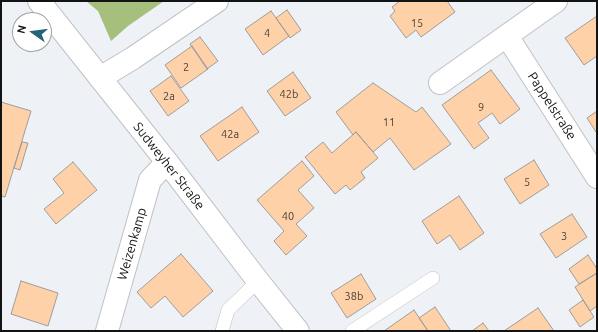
<!DOCTYPE html>
<meta charset="utf-8">
<style>
body{margin:0}
#map{position:relative;width:598px;height:332px;overflow:hidden;background:#eef1f5;font-family:Ubuntu,sans-serif}
canvas{display:block}
.frame{position:absolute;inset:0;border:2px solid #121314;pointer-events:none}
.north{position:absolute;left:12px;top:12px;width:40px;height:40px;box-sizing:border-box;background:#fff;border:1px solid #a0a1a1;border-radius:50%;rotate:284deg;font-size:11px;font-weight:700;line-height:16px;text-align:center;color:#121314}
.north::after{content:'';display:block;margin:auto;width:14px;height:18px;background:#236478;clip-path:polygon(50% 0,100% 100%,50% 72%,0 100%)}
</style>
<div id="map">
<canvas width="598" height="332"></canvas>
<div class="frame"></div>
<div class="north">N</div>
</div>
<script>
const g = document.querySelector('canvas').getContext('2d');
g.lineJoin = 'round';
function fill(path, color) { g.fillStyle = color; g.fill(path, 'evenodd'); }
const poly = rows => new Path2D(rows.map(r => 'M' + r).join(''));
function strokePath(path, color, width, dash) { g.strokeStyle = color; g.lineWidth = width; g.lineCap = dash ? 'butt' : 'round'; g.setLineDash(dash || []); g.stroke(path); }
function label(font, color, halo, rows, align = 'center') {
  g.font = font + ' Ubuntu,sans-serif'; g.lineWidth = 3; g.setLineDash([]); g.textBaseline = 'middle'; g.strokeStyle = halo; g.fillStyle = color; for (const [text, x, y, turn = 0] of rows) {
    g.save(); g.translate(x, y); g.rotate((+turn || 0) * Math.PI / 180); g.textAlign = isNaN(turn) ? turn : align; if (halo) g.strokeText(text, 0, 0); g.fillText(text, 0, 0); g.restore();
  }
}
const forest = poly([
 [86,1,164,1,128,26,111,41,98,11]
]);
const building = poly([
 [400,1,447,1,455,12,421,37,416,30,406,38,390,16,395,11,392,7,400,1],
 [287,10,301,30,290,38,276,18,287,10],
 [271,11,289,36,263,55,245,29,271,11],
 [597,16,597,56,584,65,565,38,597,16],
 [200,37,218,61,207,69,190,44,200,37],
 [192,46,208,69,181,88,165,65,192,46],
 [491,70,520,109,500,124,492,113,478,123,489,138,474,149,442,105,491,70],
 [293,72,311,98,285,116,267,91,293,72],
 [171,76,189,101,168,116,150,91,171,76],
 [373,83,416,112,422,107,451,144,414,170,390,138,373,152,356,132,353,135,336,112,373,83],
 [1,102,31,111,5,197,1,196,1,102],
 [242,107,259,132,218,161,200,136,242,107],
 [597,111,597,131,596,132,587,118,597,111],
 [356,132,378,158,361,172,365,178,350,190,346,185,335,194,305,157,323,142,332,153,356,132],
 [22,142,28,143,20,170,14,168,22,142],
 [534,160,549,185,520,204,504,179,534,160],
 [302,161,314,176,298,190,314,208,296,224,307,236,286,255,274,241,284,231,257,200,302,161],
 [73,162,97,190,56,224,44,209,64,193,53,179,73,162],
 [459,196,484,233,460,250,450,235,437,244,422,221,459,196],
 [572,214,587,237,556,258,540,234,572,214],
 [181,254,213,291,183,317,165,296,151,308,137,292,181,254],
 [588,255,597,269,597,273,579,284,569,269,588,255],
 [597,273,597,306,590,311,575,287,597,273],
 [361,274,376,299,347,318,331,293,361,274],
 [21,281,58,293,48,326,11,314,21,281],
 [583,300,594,317,580,327,569,310,583,300],
 [435,307,451,331,428,331,419,318,435,307],
 [538,308,554,331,504,331,538,308],
 [414,310,428,331,384,331,414,310],
 [483,323,489,331,472,331,483,323]
]);
const lane = poly([
 [222,331,228,310,258,281],
 [352,331,433,278]
]);
const street = poly([
 [39,1,167,162,258,281,298,331],
 [507,36,597,177],
 [100,78,133,58,217,1],
 [440,83,556,1],
 [107,331,150,180,167,162]
]);
const numberNames = [
 ["15",417,23],
 ["4",267,33],
 ["2",186,67],
 ["42b",289,94],
 ["2a",169,96],
 ["9",481,107],
 ["11",389,122],
 ["42a",230,134],
 ["5",527,182],
 ["40",288,216],
 ["3",564,236],
 ["38b",354,296]
];
const streetNames = [
 ["Pappelstraße",552,106,57],
 ["Sudweyher Straße",169,166,52],
 ["Weizenkamp",132,244,-74]
];
fill(forest, '#a7bf7d');
fill(building, '#fed1a8');
strokePath(building, '#a09c99', 1);
strokePath(lane, '#bfc1c5', 14);
strokePath(street, '#bfc1c5', 24);
strokePath(lane, '#fff', 13);
strokePath(street, '#fff', 22);
label('11px', '#4d4239', null, numberNames);
label('13px', '#121314', '#fff', streetNames);
</script>
